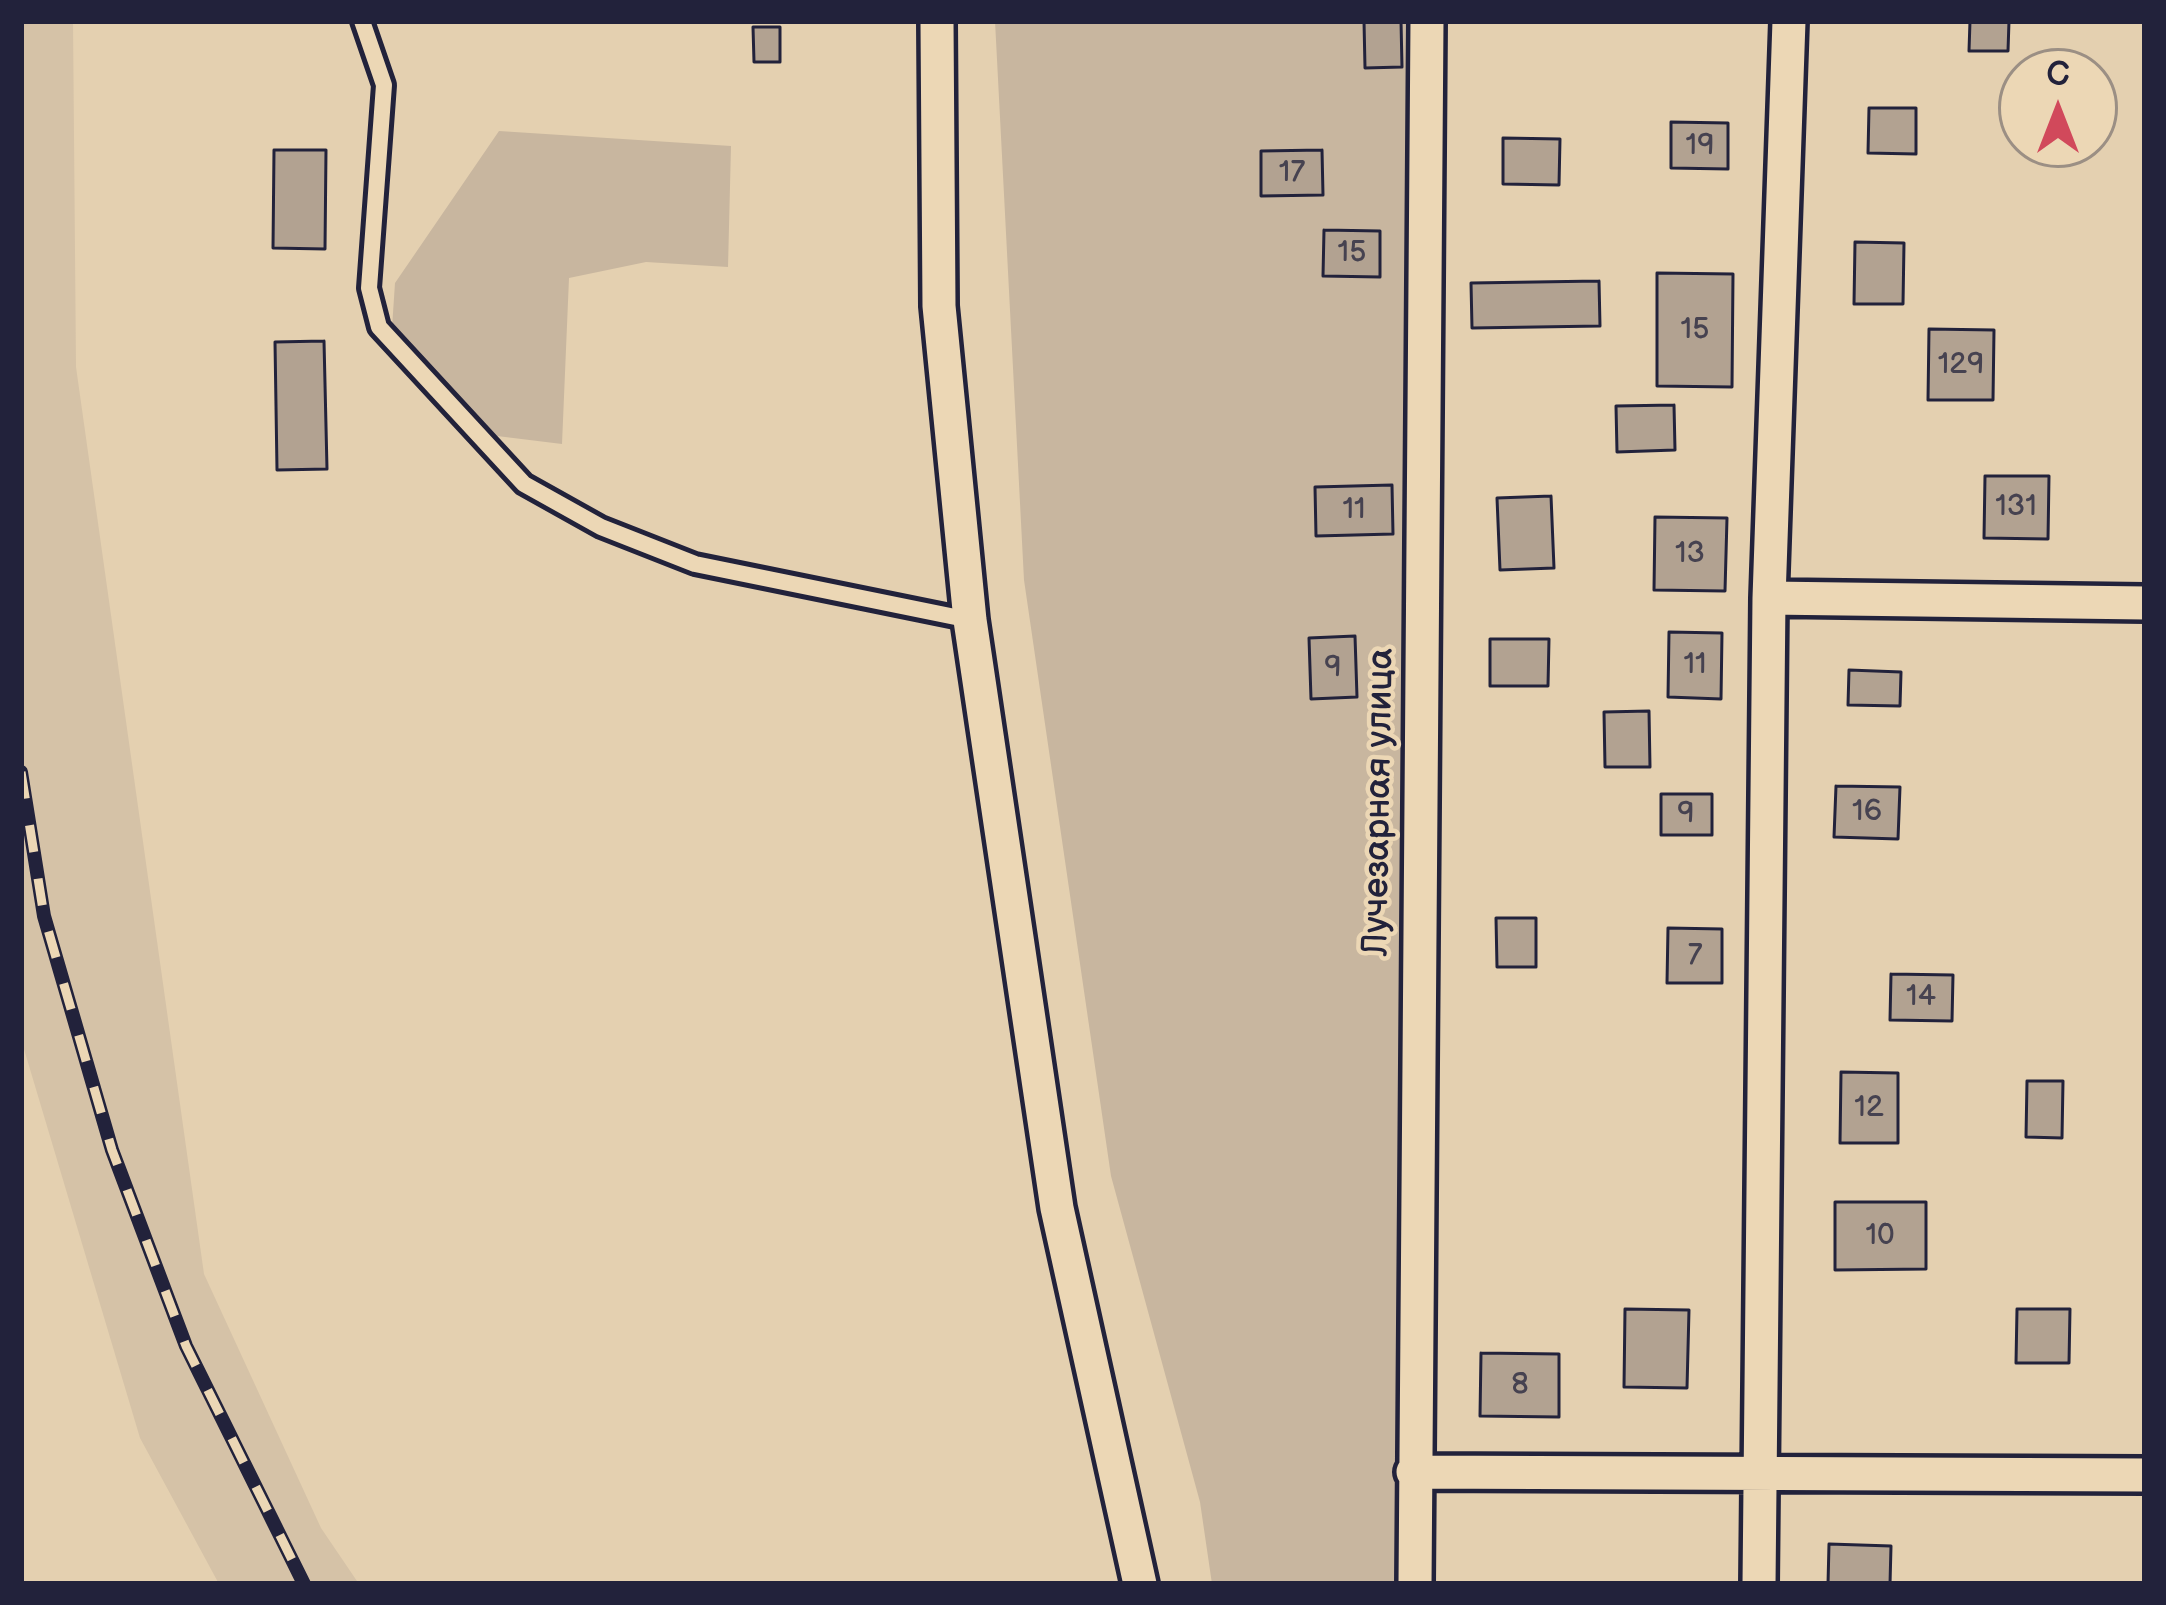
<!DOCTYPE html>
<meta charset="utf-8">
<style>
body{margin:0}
#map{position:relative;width:2166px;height:1605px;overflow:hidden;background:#e4d0b0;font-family:"Balsamiq Sans",sans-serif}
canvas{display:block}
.frame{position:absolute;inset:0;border:24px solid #22223b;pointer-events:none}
.north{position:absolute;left:1998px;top:48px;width:120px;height:120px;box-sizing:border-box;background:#ecd7b5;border:3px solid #9b8f84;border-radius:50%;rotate:0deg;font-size:33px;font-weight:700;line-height:48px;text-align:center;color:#22223b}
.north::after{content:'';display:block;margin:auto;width:42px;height:54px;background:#d1495b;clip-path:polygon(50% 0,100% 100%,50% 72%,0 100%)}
</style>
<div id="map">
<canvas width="2166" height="1605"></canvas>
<div class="frame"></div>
<div class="north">С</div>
</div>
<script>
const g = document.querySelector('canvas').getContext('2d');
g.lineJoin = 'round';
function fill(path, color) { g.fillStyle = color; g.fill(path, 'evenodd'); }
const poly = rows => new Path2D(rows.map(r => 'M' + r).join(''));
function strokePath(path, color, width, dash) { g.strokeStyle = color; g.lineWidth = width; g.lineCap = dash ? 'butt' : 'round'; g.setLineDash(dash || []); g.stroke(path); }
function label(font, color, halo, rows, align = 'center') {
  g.font = font + ' "Balsamiq Sans",sans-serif'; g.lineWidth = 9; g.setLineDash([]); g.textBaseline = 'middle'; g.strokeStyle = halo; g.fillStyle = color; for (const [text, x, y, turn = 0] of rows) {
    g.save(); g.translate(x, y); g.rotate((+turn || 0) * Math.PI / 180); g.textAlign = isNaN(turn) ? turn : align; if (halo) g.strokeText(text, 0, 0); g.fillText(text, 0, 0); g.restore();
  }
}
const built = poly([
 [21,21,73,21,76,367,204,1274,321,1528,359,1584,219,1584,140,1438,21,1039]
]);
const green = poly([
 [995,21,1420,21,1413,1584,1212,1584,1200,1502,1111,1176,1024,580],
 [499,131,731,146,728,267,646,262,569,278,562,444,497,436,392,328,395,283]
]);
const building = poly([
 [1364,21,1401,21,1402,67,1365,68,1364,21],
 [1970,21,2009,21,2008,51,1969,51,1970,21],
 [753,27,780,27,780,62,754,62,753,27],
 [1869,108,1916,108,1916,154,1868,153,1869,108],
 [1671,122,1728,123,1728,169,1671,168,1671,122],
 [1503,138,1560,139,1559,185,1503,184,1503,138],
 [274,150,326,150,325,249,273,248,274,150],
 [1322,150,1323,195,1261,196,1261,151,1322,150],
 [1324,230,1380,231,1380,277,1323,276,1324,230],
 [1855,242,1904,243,1903,304,1854,304,1855,242],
 [1657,273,1733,274,1732,387,1657,386,1657,273],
 [1599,281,1600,326,1472,328,1471,283,1599,281],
 [1929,329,1994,330,1993,400,1928,400,1929,329],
 [324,341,327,469,277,470,275,342,324,341],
 [1674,405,1675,450,1617,452,1616,406,1674,405],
 [1985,476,2049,476,2048,539,1984,538,1985,476],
 [1392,485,1393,534,1316,536,1315,487,1392,485],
 [1551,496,1554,568,1500,570,1497,498,1551,496],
 [1655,517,1727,518,1725,591,1654,590,1655,517],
 [1669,632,1722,633,1721,699,1668,697,1669,632],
 [1355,636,1357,697,1311,699,1309,638,1355,636],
 [1490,639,1549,639,1548,686,1490,686,1490,639],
 [1849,670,1901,672,1900,706,1848,705,1849,670],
 [1649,711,1650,767,1605,767,1604,712,1649,711],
 [1836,786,1900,787,1898,839,1834,837,1836,786],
 [1661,794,1712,794,1712,835,1661,835,1661,794],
 [1496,918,1536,918,1536,967,1497,967,1496,918],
 [1668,928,1722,929,1722,983,1667,983,1668,928],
 [1891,974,1953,975,1952,1021,1890,1020,1891,974],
 [1841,1072,1898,1073,1898,1143,1840,1143,1841,1072],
 [2027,1081,2063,1081,2062,1138,2026,1137,2027,1081],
 [1835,1202,1926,1202,1926,1269,1835,1270,1835,1202],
 [1625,1309,1689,1310,1687,1388,1624,1387,1625,1309],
 [2017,1309,2070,1309,2069,1363,2016,1363,2017,1309],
 [1481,1353,1559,1354,1559,1417,1480,1416,1481,1353],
 [1829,1544,1891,1546,1890,1584,1828,1584,1829,1544]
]);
const lane = poly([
 [362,21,384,85,369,288,379,327,524,484,601,527,695,564,970,620]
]);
const street = poly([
 [937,21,939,306,970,620,1057,1208,1140,1584],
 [1769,598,2145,603],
 [1413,1472,2145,1475],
 [1415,1584,1427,21],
 [1759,1584,1769,598,1789,21]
]);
const rail = poly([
 [21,772,44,916,112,1150,186,1346,304,1584]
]);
const numberNames = [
 ["19",1700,146],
 ["17",1292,173],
 ["15",1352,253],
 ["15",1695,330],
 ["129",1961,365],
 ["131",2016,507],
 ["11",1354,510],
 ["13",1690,554],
 ["11",1695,665],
 ["9",1333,668],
 ["16",1867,812],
 ["9",1686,814],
 ["7",1695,956],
 ["14",1921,997],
 ["12",1869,1108],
 ["10",1880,1236],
 ["8",1520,1385]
];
const streetNames = [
 ["Лучезарная улица",1380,802,-89]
];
fill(built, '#d5c2a7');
fill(green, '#c8b69f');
fill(building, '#b2a291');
strokePath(building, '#22223b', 3);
strokePath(lane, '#22223b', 26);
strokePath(street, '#22223b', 42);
strokePath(lane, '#ecd7b5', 16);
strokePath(street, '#ecd7b5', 33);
strokePath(rail, '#22223b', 14);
strokePath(rail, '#ecd7b5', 9, [27]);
label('30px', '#464250', null, numberNames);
label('36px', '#22223b', '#ecd7b5', streetNames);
</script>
